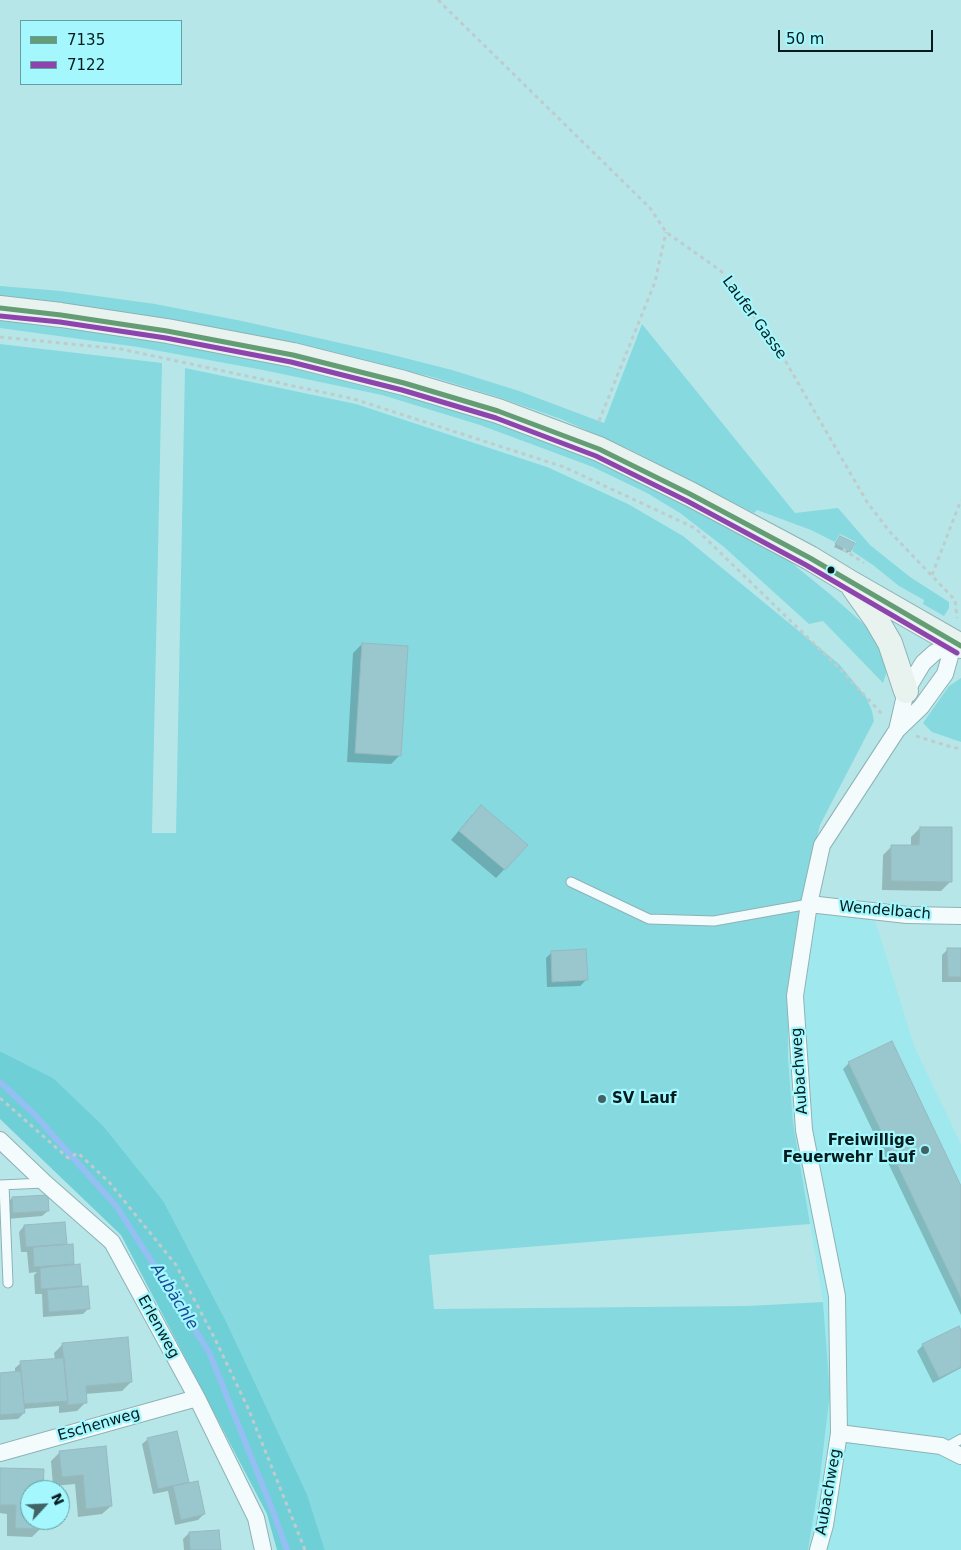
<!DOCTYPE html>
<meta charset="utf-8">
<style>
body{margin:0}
#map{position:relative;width:961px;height:1550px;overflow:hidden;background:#b7e6e9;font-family:"DejaVu Sans",sans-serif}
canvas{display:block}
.legend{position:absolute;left:20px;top:20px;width:162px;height:65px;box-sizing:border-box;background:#a3f7fd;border:1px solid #639fa4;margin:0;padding:6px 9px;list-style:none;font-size:15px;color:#021c1e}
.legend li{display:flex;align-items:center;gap:10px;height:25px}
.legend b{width:25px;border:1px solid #639fa4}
.north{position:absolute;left:20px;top:1480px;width:50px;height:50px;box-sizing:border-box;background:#a3f7fd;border:1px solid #639fa4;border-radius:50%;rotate:65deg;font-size:14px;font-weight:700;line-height:20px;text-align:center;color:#021c1e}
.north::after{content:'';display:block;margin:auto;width:18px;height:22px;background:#416365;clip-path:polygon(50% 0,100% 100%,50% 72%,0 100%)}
.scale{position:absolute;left:778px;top:30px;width:155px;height:22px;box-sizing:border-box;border:2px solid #021c1e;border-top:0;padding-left:6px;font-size:15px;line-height:18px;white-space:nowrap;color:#021c1e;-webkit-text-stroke:4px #a3f7fd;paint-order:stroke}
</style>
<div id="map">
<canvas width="961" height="1550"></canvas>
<ul class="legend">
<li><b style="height:6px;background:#649d74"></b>7135</li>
<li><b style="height:6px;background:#8e44ad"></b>7122</li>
</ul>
<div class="north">N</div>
<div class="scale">50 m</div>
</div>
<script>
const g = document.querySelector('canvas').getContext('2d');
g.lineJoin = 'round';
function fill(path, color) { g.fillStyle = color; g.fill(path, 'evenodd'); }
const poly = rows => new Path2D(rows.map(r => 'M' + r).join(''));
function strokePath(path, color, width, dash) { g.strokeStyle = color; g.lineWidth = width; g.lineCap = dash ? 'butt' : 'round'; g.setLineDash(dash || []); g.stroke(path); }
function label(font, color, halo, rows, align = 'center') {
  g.font = font + ' "DejaVu Sans",sans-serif'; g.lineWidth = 4.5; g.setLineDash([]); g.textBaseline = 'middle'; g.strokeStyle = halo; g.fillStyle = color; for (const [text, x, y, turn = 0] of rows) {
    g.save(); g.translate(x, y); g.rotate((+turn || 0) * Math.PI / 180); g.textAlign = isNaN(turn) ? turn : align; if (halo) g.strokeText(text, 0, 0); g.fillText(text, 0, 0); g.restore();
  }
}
const built = poly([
 [802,902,874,917,915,1048,961,1144,961,1550,808,1550,820,1477,830,1393,823,1302,793,1123,788,1058,788,987]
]);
const green = poly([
 [0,286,61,291,155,304,242,321,385,353,452,370,519,391,604,423,642,324,795,513,838,508,870,545,910,577,949,602,949,608,944,616,923,604,924,600,899,586,873,565,852,551,856,542,840,534,835,542,811,530,757,510,754,513,629,449,561,419,498,397,429,376,352,358,0,298],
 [0,318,72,327,258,357,400,391,512,424,626,471,782,555,831,595,867,627,879,644,885,662,886,674,883,683,823,621,809,624,724,547,680,513,647,493,593,467,480,425,382,395,263,370,138,347,0,328],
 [0,344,162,363,152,833,176,833,185,368,356,404,547,467,628,504,683,536,839,664,866,697,872,711,874,721,820,825,802,902,788,987,788,1058,793,1123,810,1224,429,1255,434,1309,747,1306,823,1302,830,1393,820,1477,808,1550,325,1550,307,1494,226,1321,164,1202,53,1078,0,1051],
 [961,678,961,742,932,732,923,723,949,686]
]);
const forest = poly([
 [0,1051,53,1078,103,1126,164,1202,226,1321,307,1494,325,1550,277,1550,267,1514,121,1235,0,1119]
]);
const shadow = poly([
 [840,537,849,551,847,553,834,547],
 [362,644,400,755,391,764,347,762,353,653],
 [472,815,527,845,496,878,451,840],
 [920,828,950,882,941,891,882,890,883,855,892,846,911,846,911,837],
 [948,949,961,949,961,982,942,982,942,955],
 [552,952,586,980,580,986,547,987,546,958],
 [849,1063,961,1188,961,1315,843,1069],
 [12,1198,48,1211,42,1216,7,1219,6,1204],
 [24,1226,65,1243,62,1246,72,1246,73,1266,79,1266,81,1288,89,1308,83,1314,43,1317,42,1294,35,1294,34,1275,37,1272,29,1273,27,1252,21,1252,19,1232],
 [961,1333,961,1368,933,1383,917,1351,923,1345],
 [63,1344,131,1382,122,1391,85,1394,86,1402,77,1411,59,1413,59,1406,23,1409,24,1413,18,1419,0,1420,0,1374,15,1373,15,1368,21,1363,55,1360,54,1353],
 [176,1433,188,1484,204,1514,198,1520,175,1525,168,1491,153,1494,142,1444,148,1439],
 [105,1448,111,1506,102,1514,78,1517,75,1484,53,1486,51,1461,60,1452],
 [0,1469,42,1490,30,1490,30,1520,41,1520,41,1528,32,1537,7,1536,7,1514,0,1513],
 [189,1533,220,1550,184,1550,183,1539]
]);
const stream = poly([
 [0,1082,34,1114,117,1207,209,1352,272,1509,287,1550]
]);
const building = poly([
 [840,536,855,543,850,552,835,544,840,536],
 [362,643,408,646,401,756,355,753,362,643],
 [481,805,528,845,505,870,459,831,481,805],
 [920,827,952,827,952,882,891,881,891,845,919,845,920,827],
 [947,948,961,948,961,977,948,977,947,948],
 [586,949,588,980,552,982,551,951,586,949],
 [892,1041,961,1186,961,1298,848,1062,892,1041],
 [48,1195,49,1211,13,1213,12,1197,48,1195],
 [65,1222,67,1244,26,1247,24,1225,65,1222],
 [73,1244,74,1264,34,1267,33,1247,73,1244],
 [80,1264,82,1286,41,1289,40,1268,80,1264],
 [88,1286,90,1309,49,1312,47,1290,88,1286],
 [959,1326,961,1330,961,1367,939,1378,922,1344,959,1326],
 [128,1337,132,1382,86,1386,87,1403,68,1405,62,1343,128,1337],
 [64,1358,68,1401,24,1404,20,1361,64,1358],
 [21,1371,25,1413,0,1415,0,1373,21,1371],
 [177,1431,189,1482,158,1489,147,1438,177,1431],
 [106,1446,112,1506,86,1509,83,1475,62,1477,59,1451,106,1446],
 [0,1468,44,1469,43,1490,30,1490,30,1520,42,1520,42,1529,15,1528,16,1505,0,1505,0,1468],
 [198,1481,205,1514,181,1520,173,1486,198,1481],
 [219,1530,221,1550,190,1550,189,1532,219,1530]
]);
const path = poly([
 [438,0,650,208,666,232,721,271,779,350,867,502,890,532,955,600,957,618],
 [0,337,121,349,354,399,564,467,695,528,840,669,882,714],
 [599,421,655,282,666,232],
 [843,549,864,563],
 [932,575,961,500],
 [916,736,948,746,961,749],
 [0,1098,68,1158,78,1153,109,1182,176,1265,215,1339,248,1408,305,1550]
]);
const service = poly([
 [571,882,649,919,714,921,809,904],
 [0,1185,44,1183],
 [4,1185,8,1283],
 [945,1448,961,1439]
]);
const minor = poly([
 [897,730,906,691,923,663,934,653,954,642],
 [809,904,907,915,961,916],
 [0,1140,45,1183,112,1242,197,1398,256,1518,263,1550],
 [839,1433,941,1446,961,1456],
 [0,1453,197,1398],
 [818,1550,825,1525,839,1433,837,1296,804,1130,795,996,809,904,822,845,897,730,921,707,945,674,954,642]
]);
const secondary = poly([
 [0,308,61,315,167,331,293,355,404,383,498,411,599,449,690,494,810,558,851,583,961,646],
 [854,588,876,619,890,643,906,691]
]);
const bus1 = poly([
 [0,308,61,315,167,331,293,355,404,383,498,411,599,449,690,494,810,558,961,646]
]);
const bus2 = poly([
 [0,316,60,322,166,338,291,362,402,390,496,418,596,456,687,501,806,565,957,653]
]);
const markers = [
 [831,570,4.5,"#021c1e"],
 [602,1099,5,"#416365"],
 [925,1150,5,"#416365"]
];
const streetNames = [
 ["Laufer Gasse",754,318,54],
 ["Wendelbach",885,911,5],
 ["Aubachweg",800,1071,-94],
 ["Erlenweg",158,1327,61],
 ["Eschenweg",99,1425,-16],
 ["Aubachweg",829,1492,-80]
];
const poiNames = [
 ["SV Lauf",612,1099],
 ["Freiwillige",915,1141,"right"],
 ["Feuerwehr Lauf",915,1158,"right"]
];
const waterNames = [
 ["Aubächle",174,1297,58]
];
fill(built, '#9fe9ee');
fill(green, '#86d9df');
fill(forest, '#6ecfd6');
fill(shadow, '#0003');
strokePath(stream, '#95bff2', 6);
fill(building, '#9ac6ce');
strokePath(building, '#97b9bf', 1);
strokePath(service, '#8db2b5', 11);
strokePath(minor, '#8db2b5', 18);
strokePath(secondary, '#8db2b5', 26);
strokePath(path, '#becccd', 3, [4, 4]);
strokePath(service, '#f4fbfc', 9);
strokePath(minor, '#f4fbfc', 16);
strokePath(secondary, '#e8f3ef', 24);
strokePath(bus1, '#649d74', 5);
strokePath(bus2, '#8e44ad', 5);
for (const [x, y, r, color] of markers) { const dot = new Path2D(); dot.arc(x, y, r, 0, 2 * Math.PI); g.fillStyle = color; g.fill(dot); strokePath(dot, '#a3f7fd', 2); }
label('15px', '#021c1e', '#a3f7fd', streetNames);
label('bold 15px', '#021c1e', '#a3f7fd', poiNames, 'left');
label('italic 16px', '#1c4698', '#a3f7fd', waterNames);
</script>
